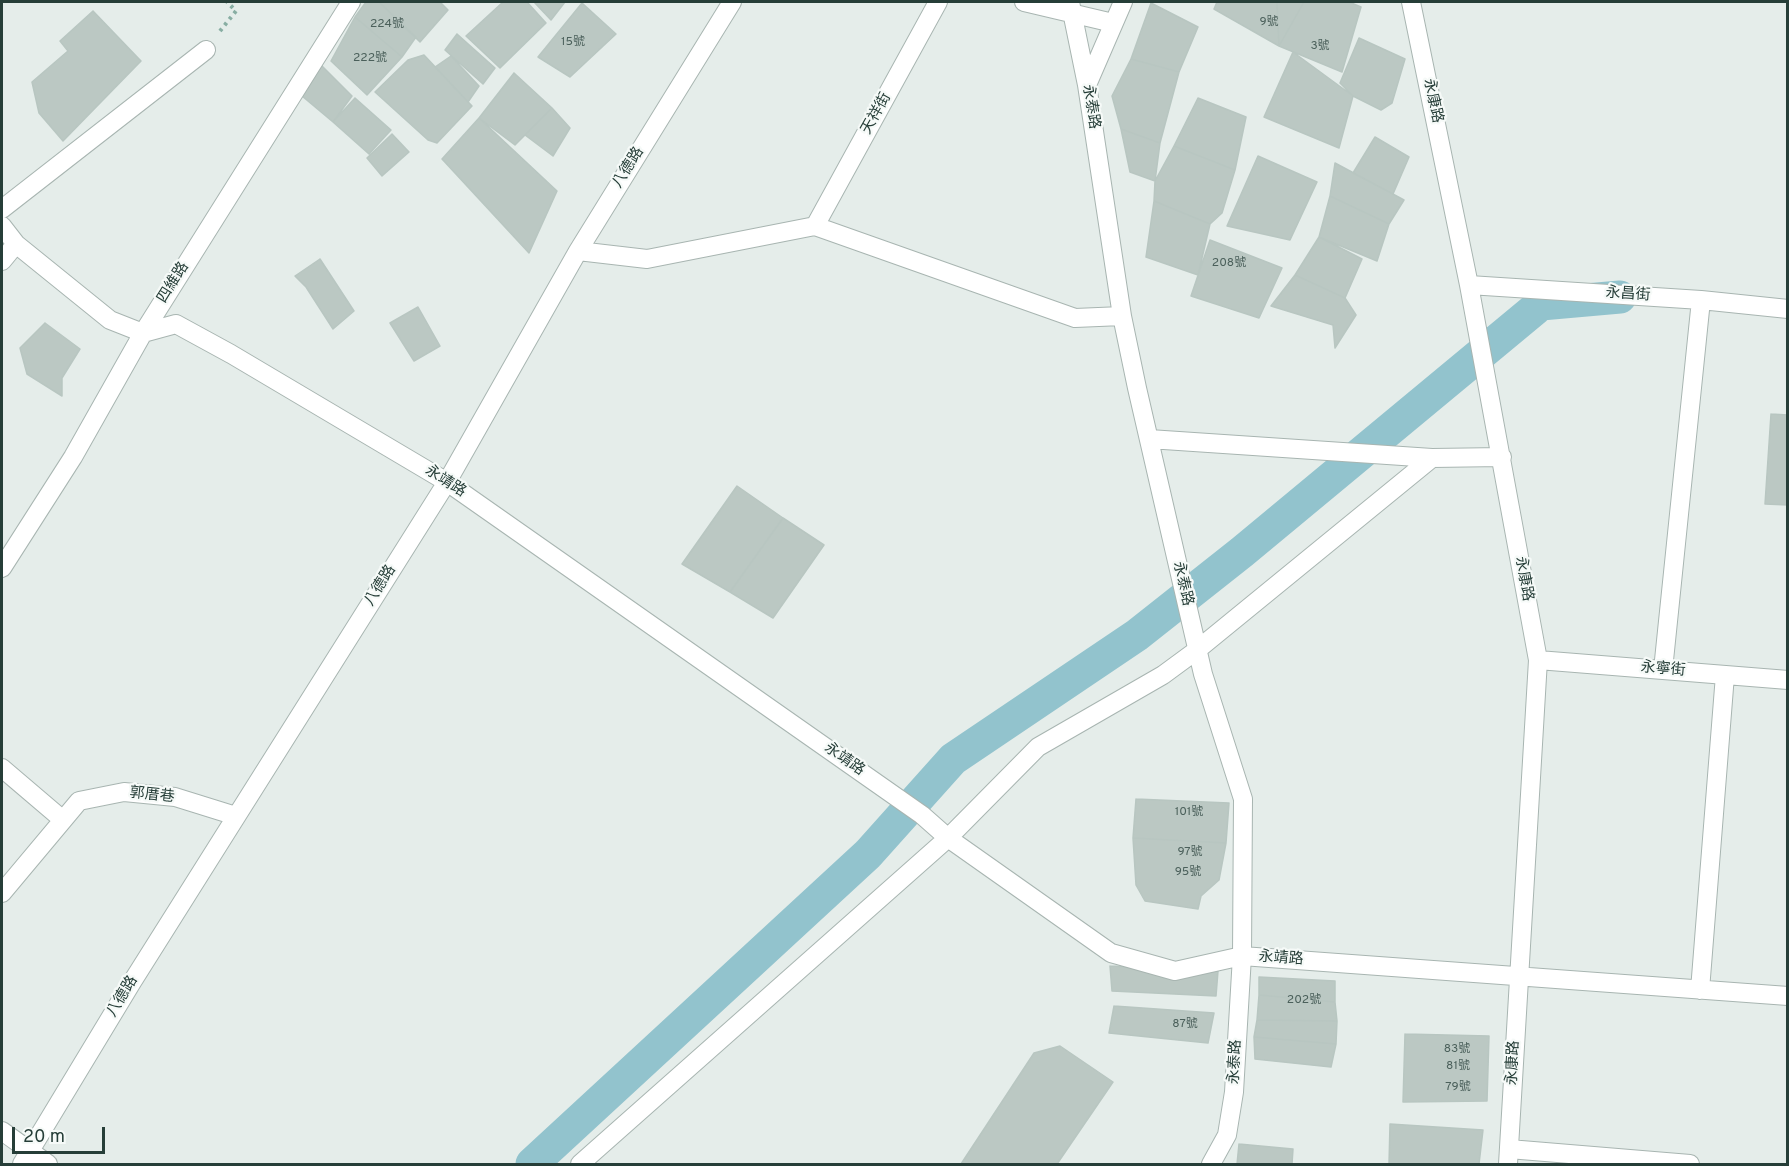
<!DOCTYPE html>
<meta charset="utf-8">
<style>
body{margin:0}
#map{position:relative;width:1789px;height:1166px;overflow:hidden;background:#e5edea;font-family:Overpass,sans-serif}
canvas{display:block}
.frame{position:absolute;inset:0;border:3px solid #263e38;pointer-events:none}
.scale{position:absolute;left:12px;top:1127px;width:93px;height:27px;box-sizing:border-box;border:3px solid #263e38;border-top:0;padding-left:8px;font-size:18px;line-height:21px;white-space:nowrap;color:#263e38;-webkit-text-stroke:4px #f6faf8;paint-order:stroke}
</style>
<div id="map">
<canvas width="1789" height="1166"></canvas>
<div class="frame"></div>
<div class="scale">20 m</div>
</div>
<script>
const g = document.querySelector('canvas').getContext('2d');
g.lineJoin = 'round';
const poly = rows => new Path2D(rows.map(r => 'M' + r).join(''));
function strokePath(path, color, width, dash) { g.strokeStyle = color; g.lineWidth = width; g.lineCap = dash ? 'butt' : 'round'; g.setLineDash(dash || []); g.stroke(path); }
function fill(path, color) { g.fillStyle = color; g.fill(path, 'evenodd'); }
function label(font, color, halo, rows, align = 'center') {
  g.font = font + ' Overpass,"Noto Sans TC",sans-serif'; g.lineWidth = 4.5; g.setLineDash([]); g.textBaseline = 'middle'; g.strokeStyle = halo; g.fillStyle = color; for (const [text, x, y, turn = 0] of rows) {
    g.save(); g.translate(x, y); g.rotate((+turn || 0) * Math.PI / 180); g.textAlign = isNaN(turn) ? turn : align; if (halo) g.strokeText(text, 0, 0); g.fillText(text, 0, 0); g.restore();
  }
}
const canal = poly([
 [532,1164,868,854,953,759,1137,635,1242,552,1541,304,1620,297]
]);
const building = poly([
 [366,2,379,2,416,37,402,57,355,17,366,2],
 [379,2,440,2,448,10,420,42,379,2],
 [503,2,527,2,546,23,500,68,466,36,503,2],
 [534,2,565,2,551,20,534,2],
 [1217,2,1277,2,1279,46,1214,9,1217,2],
 [1277,2,1304,2,1279,46,1277,5,1277,2],
 [1304,2,1349,2,1361,7,1342,72,1279,46,1304,2],
 [582,3,616,34,570,77,538,57,582,3],
 [1151,3,1198,27,1179,72,1131,59,1151,3],
 [93,11,141,61,63,141,39,113,32,82,68,51,60,41,93,11],
 [355,17,402,57,367,95,331,61,355,17],
 [457,34,495,68,483,84,445,50,457,34],
 [1359,38,1405,59,1392,103,1381,110,1353,96,1340,83,1359,38],
 [1293,52,1353,96,1339,148,1264,117,1293,52],
 [424,55,472,106,437,143,428,140,375,92,408,60,424,55],
 [451,56,479,86,468,102,435,67,451,56],
 [1131,59,1179,72,1160,143,1121,129,1112,96,1131,59],
 [321,65,352,96,333,122,302,96,321,65],
 [514,73,552,108,515,145,479,118,514,73],
 [355,98,391,130,369,154,333,122,355,98],
 [1198,98,1246,117,1235,170,1174,146,1198,98],
 [552,108,570,128,553,156,525,135,552,108],
 [479,118,557,191,529,253,442,159,479,118],
 [1121,129,1160,143,1155,181,1130,172,1121,129],
 [392,134,409,152,382,176,367,158,392,134],
 [1375,137,1409,157,1393,194,1353,173,1375,137],
 [1174,146,1235,170,1222,213,1210,224,1154,201,1155,181,1174,146],
 [1258,156,1317,182,1290,240,1227,226,1258,156],
 [1335,163,1404,200,1389,224,1330,196,1335,163],
 [1330,196,1389,224,1377,261,1319,237,1330,196],
 [1154,201,1210,224,1198,275,1146,257,1154,201],
 [1319,237,1362,259,1345,298,1295,275,1319,237],
 [1210,240,1282,268,1259,318,1191,296,1210,240],
 [320,259,354,311,333,329,306,287,295,276,320,259],
 [1295,275,1345,298,1356,315,1335,348,1333,325,1271,306,1295,275],
 [418,307,440,346,414,361,390,323,418,307],
 [45,323,80,349,62,378,62,396,27,374,20,348,45,323],
 [1771,414,1788,415,1788,505,1765,504,1771,414],
 [737,486,783,518,730,592,682,564,737,486],
 [783,518,824,545,773,618,730,592,783,518],
 [1136,799,1229,803,1226,843,1133,838,1136,799],
 [1133,838,1226,843,1219,880,1201,896,1198,909,1145,901,1136,885,1133,838],
 [1110,966,1218,971,1216,996,1112,991,1110,966],
 [1259,977,1335,981,1335,1002,1259,995,1259,977],
 [1259,995,1335,1002,1337,1021,1257,1020,1259,995],
 [1114,1006,1214,1013,1208,1043,1109,1033,1114,1006],
 [1257,1020,1337,1021,1336,1044,1254,1037,1257,1020],
 [1405,1034,1489,1036,1487,1101,1403,1102,1405,1034],
 [1254,1037,1336,1044,1331,1067,1255,1059,1254,1037],
 [1060,1046,1113,1082,1057,1164,961,1164,1034,1053,1060,1046],
 [1390,1124,1483,1130,1479,1164,1389,1164,1390,1124],
 [1239,1144,1293,1149,1292,1164,1237,1164,1239,1144]
]);
const path = poly([
 [220,31,236,11,227,2]
]);
const minor = poly([
 [1024,2,1113,23],
 [1070,2,1087,85,1122,316,1137,388,1203,674,1243,799,1242,956,1234,1092,1227,1135,1211,1164],
 [1411,2,1469,285,1538,660,1508,1164],
 [1087,85,1123,2],
 [2,209,206,50],
 [2,226,16,244,110,320,143,333,176,324,231,354,447,482,922,815,948,838,1111,953,1175,971,1242,956,1788,996],
 [815,226,938,2],
 [578,251,647,259,815,226,1075,318,1122,316],
 [2,261,16,244],
 [1469,285,1701,300,1788,309],
 [1149,439,1432,458],
 [2,568,73,457,143,333,351,2],
 [1538,660,1788,680],
 [1663,670,1701,300],
 [2,768,63,820],
 [2,893,79,801,124,792,175,797,236,816],
 [1700,990,1725,675],
 [2,1131,48,1164],
 [1509,1149,1690,1164],
 [22,1164,132,982,447,482,578,251,732,2],
 [580,1164,948,838,1038,747,1163,675,1197,650,1432,458,1502,457]
]);
const numberNames = [
 ["9號",1269,23],
 ["224號",387,25],
 ["15號",573,43],
 ["3號",1320,47],
 ["222號",370,59],
 ["208號",1229,264],
 ["101號",1189,813],
 ["97號",1190,853],
 ["95號",1188,873],
 ["202號",1304,1001],
 ["87號",1185,1025],
 ["83號",1457,1050],
 ["81號",1458,1067],
 ["79號",1458,1088]
];
const streetNames = [
 ["永康路",1432,101,78],
 ["永泰路",1090,107,81],
 ["天祥街",877,114,-61],
 ["八德路",629,168,-58],
 ["四維路",174,283,-58],
 ["永昌街",1628,295,4],
 ["永靖路",445,482,33],
 ["永康路",1523,579,80],
 ["永泰路",1182,584,77],
 ["八德路",381,586,-58],
 ["永寧街",1663,670,5],
 ["永靖路",844,760,35],
 ["郭厝巷",152,796,6],
 ["永靖路",1281,959,4],
 ["八德路",123,997,-59],
 ["永泰路",1236,1062,-87],
 ["永康路",1514,1063,-87]
];
strokePath(canal, '#92c3cd', 33);
fill(building, '#bbc8c3');
strokePath(building, '#b8c6c1', 1.5);
strokePath(minor, '#a8b5b1', 20);
strokePath(path, '#88aea3', 4, [3, 4.5]);
strokePath(minor, '#fff', 18);
label('12px', '#4b605b', null, numberNames);
label('15px', '#263e38', '#f6faf8', streetNames);
</script>
